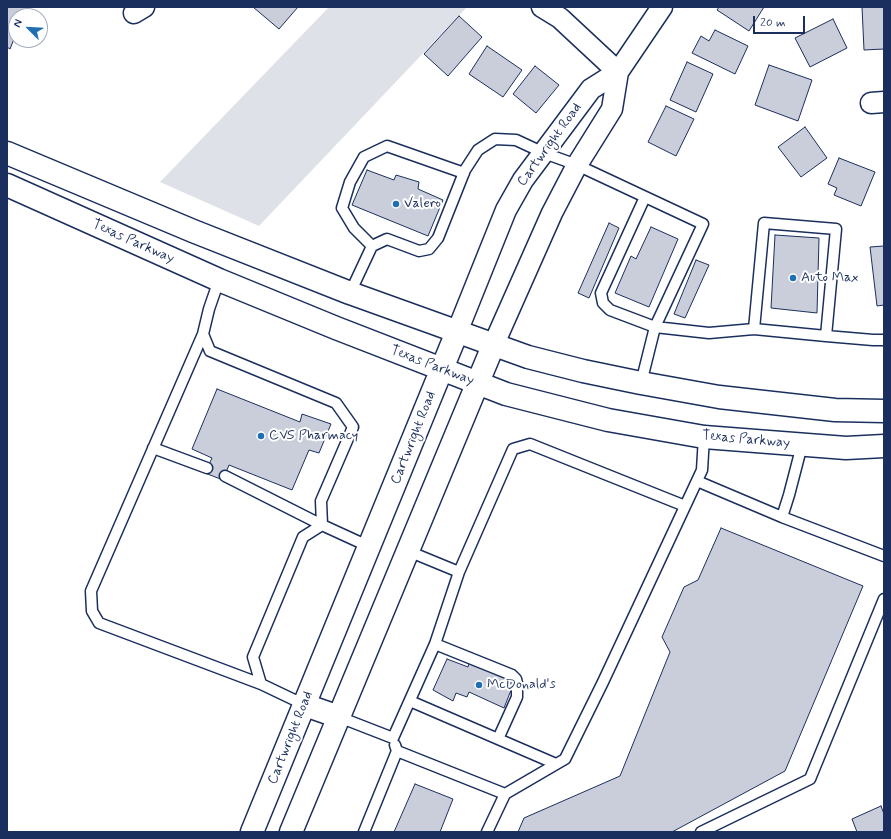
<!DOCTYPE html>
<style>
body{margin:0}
#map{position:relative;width:891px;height:839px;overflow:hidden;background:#fff;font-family:Mynerve,sans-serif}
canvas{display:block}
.frame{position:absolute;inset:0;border:8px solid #1b2f5e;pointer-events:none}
.north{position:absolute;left:8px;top:8px;width:40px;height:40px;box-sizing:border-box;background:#fff;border:1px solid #a4acbf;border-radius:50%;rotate:294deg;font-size:11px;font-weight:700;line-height:16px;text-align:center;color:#1b2f5e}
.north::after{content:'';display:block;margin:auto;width:14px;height:18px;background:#1f6fb2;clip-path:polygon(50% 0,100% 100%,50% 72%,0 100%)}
.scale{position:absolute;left:753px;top:16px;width:52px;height:18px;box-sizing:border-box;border:2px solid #1b2f5e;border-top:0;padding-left:5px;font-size:12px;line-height:14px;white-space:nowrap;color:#1b2f5e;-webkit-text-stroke:3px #fff;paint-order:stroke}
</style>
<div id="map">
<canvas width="891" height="839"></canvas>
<div class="frame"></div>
<div class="north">N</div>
<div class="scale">20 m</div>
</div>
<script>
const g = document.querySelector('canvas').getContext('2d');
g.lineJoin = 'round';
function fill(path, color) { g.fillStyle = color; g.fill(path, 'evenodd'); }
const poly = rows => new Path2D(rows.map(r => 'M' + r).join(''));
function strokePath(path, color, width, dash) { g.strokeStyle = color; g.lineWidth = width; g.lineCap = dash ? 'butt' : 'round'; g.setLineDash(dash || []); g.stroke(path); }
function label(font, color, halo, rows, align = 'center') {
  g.font = font + ' Mynerve,sans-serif'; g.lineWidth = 4; g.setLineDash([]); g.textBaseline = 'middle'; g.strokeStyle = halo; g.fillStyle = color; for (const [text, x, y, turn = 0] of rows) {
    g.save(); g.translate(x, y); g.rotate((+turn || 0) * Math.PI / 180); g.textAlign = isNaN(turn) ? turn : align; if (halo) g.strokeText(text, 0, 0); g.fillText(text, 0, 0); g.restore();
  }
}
const green = poly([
 [329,7,467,7,259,226,160,182]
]);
const building = poly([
 [7,7,27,7,23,16,16,16,16,34,10,49,7,47,7,7],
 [253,7,298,7,279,29,253,7],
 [719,7,764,7,749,31,717,10,719,7],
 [862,7,884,7,884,49,864,50,862,7],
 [459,16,482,37,448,76,424,54,459,16],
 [833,19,847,48,810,67,795,38,833,19],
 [715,30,748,46,735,74,692,53,701,36,709,41,715,30],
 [487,46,522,70,503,97,469,74,487,46],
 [687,62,713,74,696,112,670,100,687,62],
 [769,65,812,80,798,121,755,105,769,65],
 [535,66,559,85,536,113,513,94,535,66],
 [666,106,694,119,676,156,648,142,666,106],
 [805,127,827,158,801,177,778,147,805,127],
 [839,158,875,172,861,206,834,195,837,188,828,184,839,158],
 [367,170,394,180,396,175,419,182,418,189,443,200,428,236,352,205,367,170],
 [609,223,619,228,589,298,578,293,609,223],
 [651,227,678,239,649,307,615,293,631,256,636,259,651,227],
 [775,235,819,238,817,313,771,308,775,235],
 [884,246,884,305,877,306,870,247,884,246],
 [696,260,709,265,685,318,674,314,696,260],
 [217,389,300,422,302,414,331,424,319,453,309,450,292,490,229,465,223,480,205,473,212,458,192,449,217,389],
 [721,528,863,586,785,771,672,832,518,832,524,818,620,776,670,652,662,637,684,587,698,580,721,528],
 [447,659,468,667,469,663,515,680,504,708,469,692,467,697,456,693,453,701,433,690,447,659],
 [415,784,453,799,440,832,394,832,415,784],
 [881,806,884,814,884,832,857,832,852,819,881,806]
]);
const lane = poly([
 [645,197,601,293,603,303,610,310,655,327,709,333,754,329,826,336,836,229,764,223,754,329],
 [372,246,354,228,342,208,350,182,364,157,387,146,464,173],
 [219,280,209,309,203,334,210,351,336,403,353,427,321,501,322,525,370,547],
 [350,293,372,246,387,239,419,251,429,249,438,238,465,170,478,150,495,139,516,140,544,153,577,165,703,224,655,327,641,383],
 [203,334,91,591,92,611,99,623,261,684],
 [826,336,873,340,884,340],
 [153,448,207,468],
 [225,476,322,525],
 [697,481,782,517,789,495,802,445],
 [782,517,884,556],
 [408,551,459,572],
 [435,644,512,675,516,679,517,683,517,697,498,739],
 [410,701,556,764],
 [305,705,261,684,253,657,303,537,322,525],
 [339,717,393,738,435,644,459,572,513,449,530,444,685,506],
 [397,751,505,794],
 [364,832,397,751,395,745],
 [487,832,505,794,565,759,603,682,702,470,704,437],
 [701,832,810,779,884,599]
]);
const street = poly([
 [542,7,560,18,618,72],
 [134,13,144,7],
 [871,103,884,102],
 [457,332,506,210,523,180,591,89,618,72,662,7],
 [493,346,552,213,577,165,612,109,618,72]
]);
const primary = poly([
 [7,153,193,231,350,293,528,357,583,371,641,383,719,397,835,410,884,411],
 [7,185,219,280,336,328,506,394,608,420,704,437,846,448,884,446],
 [305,705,339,717],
 [252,832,457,332],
 [291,832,493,346]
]);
const markers = [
 [396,204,4,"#1f6fb2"],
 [793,278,4,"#1f6fb2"],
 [261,436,4,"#1f6fb2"],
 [479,685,4,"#1f6fb2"]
];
const streetNames = [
 ["Cartwright Road",550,145,-54],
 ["Texas Parkway",133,242,24],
 ["Texas Parkway",432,366,21],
 ["Cartwright Road",414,438,-68],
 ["Texas Parkway",746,440,5],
 ["Cartwright Road",291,738,-68]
];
const poiNames = [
 ["Valero",404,204],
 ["Auto Max",801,278],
 ["CVS Pharmacy",269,436],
 ["McDonald's",487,685]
];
fill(green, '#dee1e7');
fill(building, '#caceda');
strokePath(building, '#1b2f5e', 1);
strokePath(lane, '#1b2f5e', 13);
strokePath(street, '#1b2f5e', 23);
strokePath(primary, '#1b2f5e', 25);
strokePath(lane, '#fff', 10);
strokePath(street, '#fff', 20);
strokePath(primary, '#fff', 22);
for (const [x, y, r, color] of markers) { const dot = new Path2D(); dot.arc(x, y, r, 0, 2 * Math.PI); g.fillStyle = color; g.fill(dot); strokePath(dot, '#fff', 1.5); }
label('14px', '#1b2f5e', '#fff', streetNames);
label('14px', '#1b2f5e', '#fff', poiNames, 'left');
</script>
